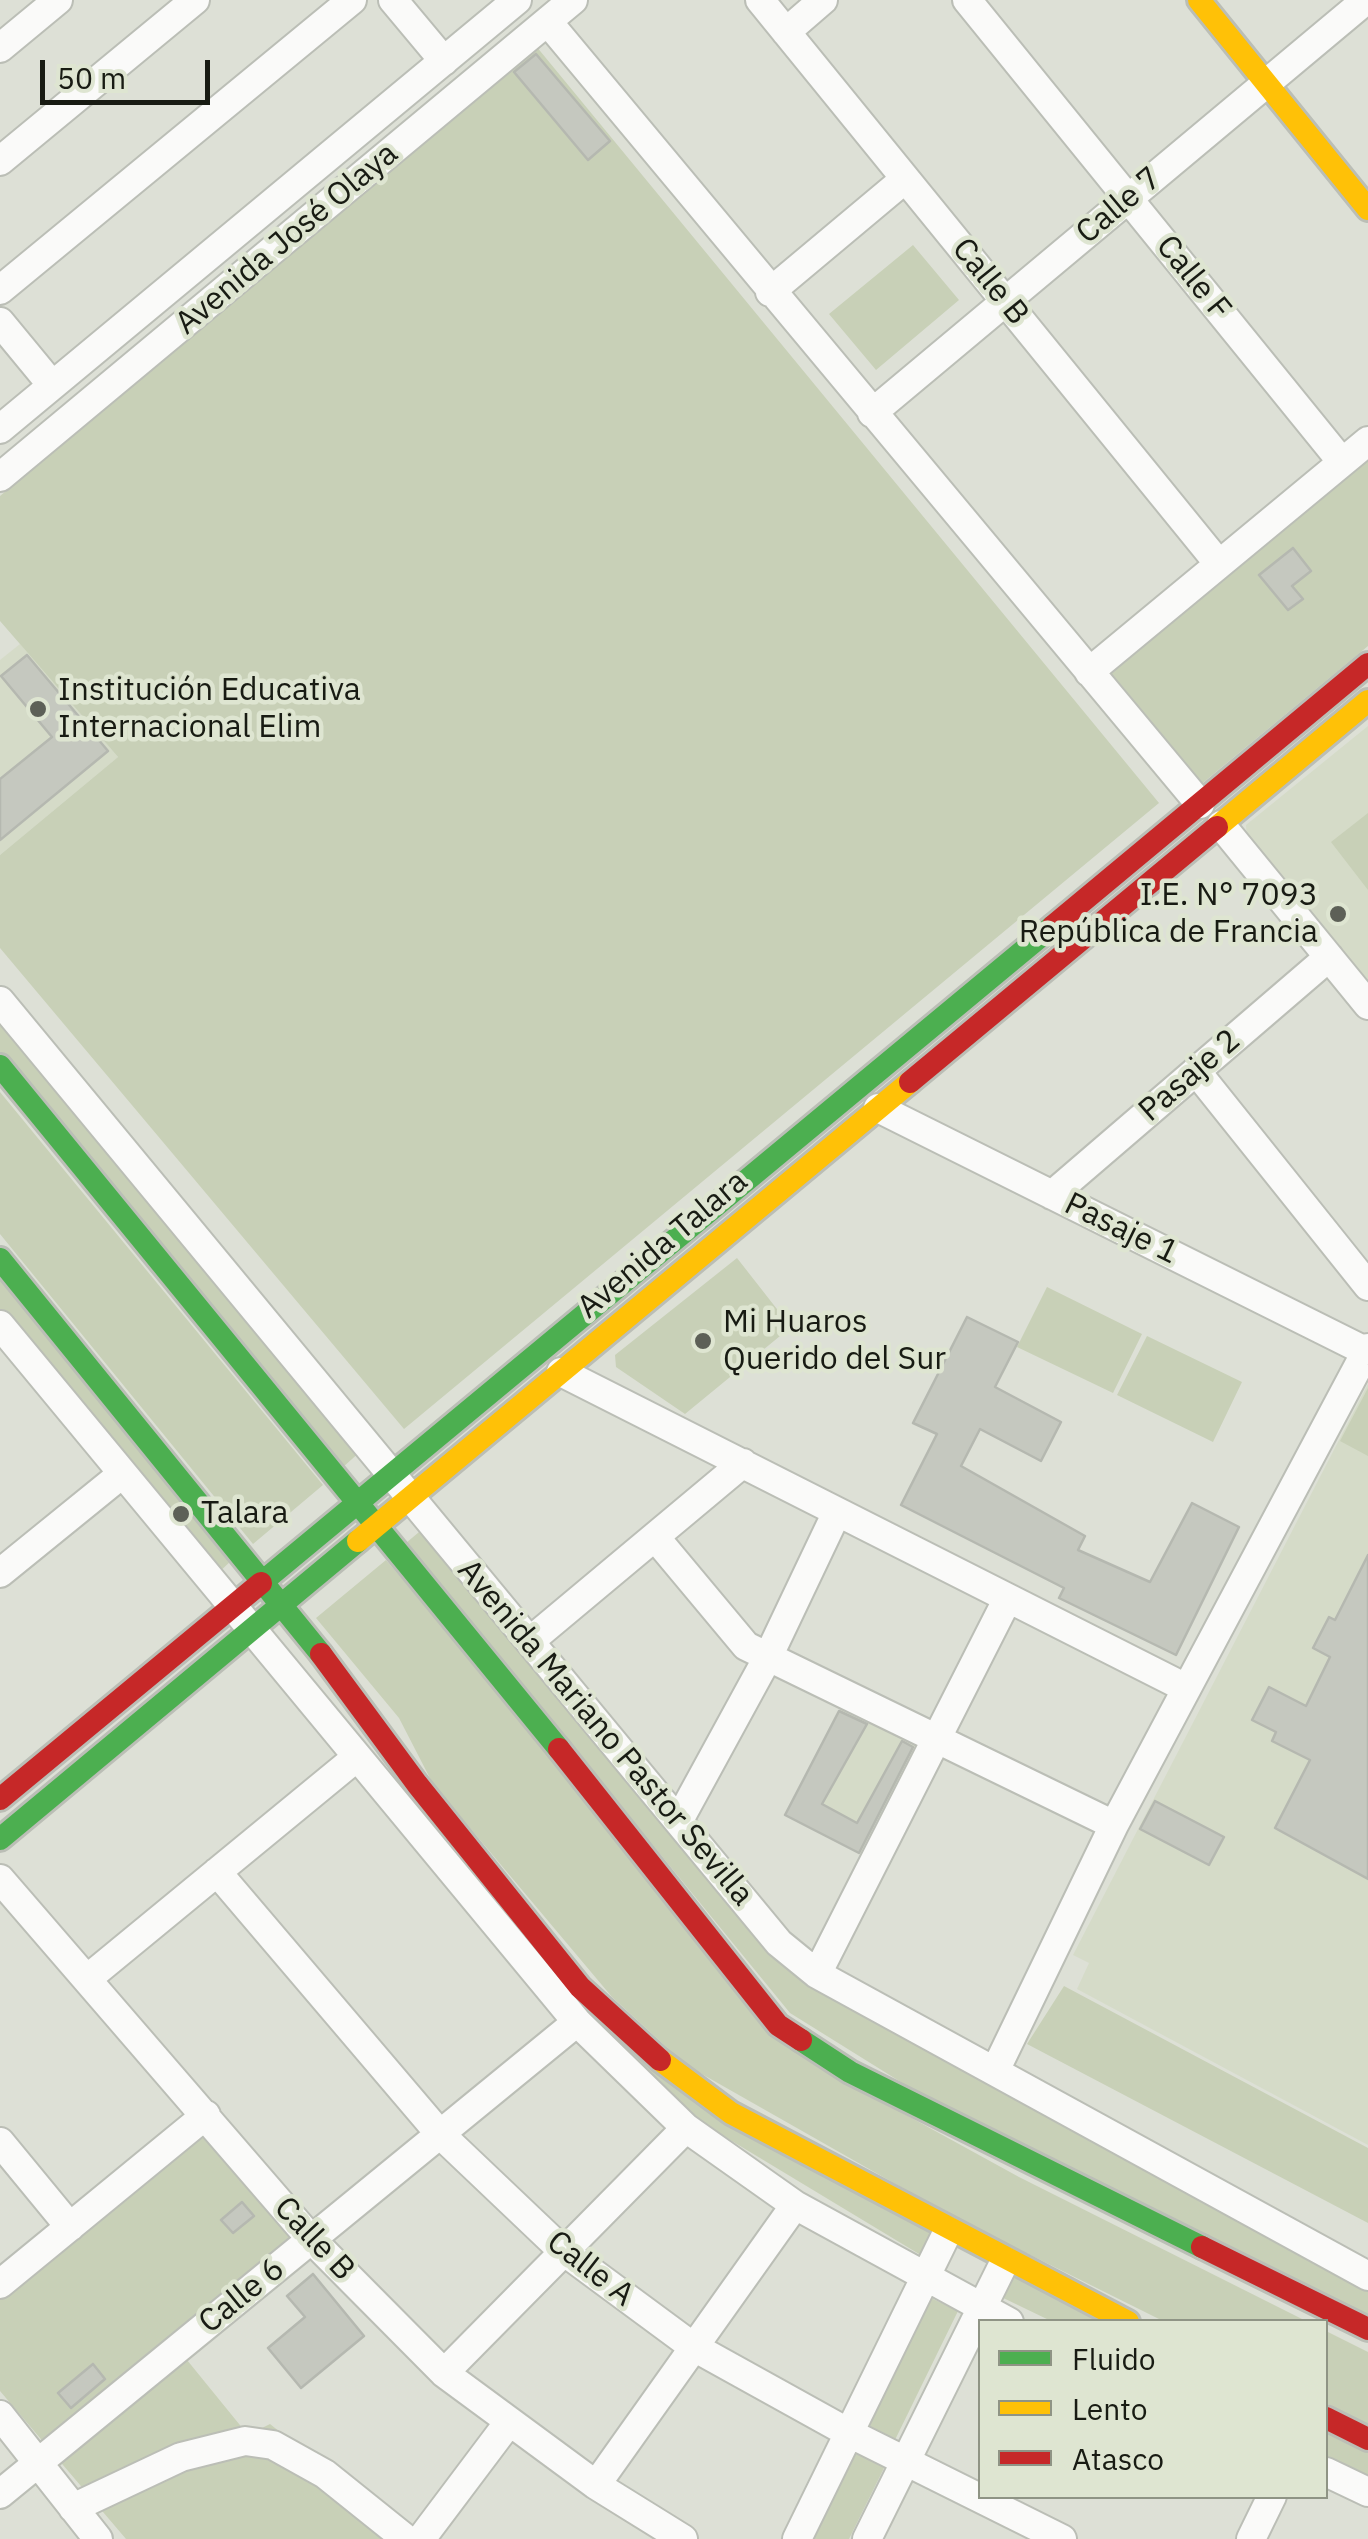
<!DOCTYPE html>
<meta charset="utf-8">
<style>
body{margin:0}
#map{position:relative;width:1368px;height:2539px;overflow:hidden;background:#dde0d6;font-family:"IBM Plex Sans",sans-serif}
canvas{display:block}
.legend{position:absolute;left:978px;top:2319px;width:350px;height:180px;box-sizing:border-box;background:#dee5d1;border:2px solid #8f9485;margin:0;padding:12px 18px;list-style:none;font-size:30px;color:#181b13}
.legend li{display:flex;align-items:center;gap:20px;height:50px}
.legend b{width:50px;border:2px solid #8f9485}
.scale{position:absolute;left:40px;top:60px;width:170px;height:45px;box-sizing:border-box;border:5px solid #181b13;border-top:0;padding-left:12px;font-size:30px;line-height:35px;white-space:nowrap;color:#181b13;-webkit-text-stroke:8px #dee5d1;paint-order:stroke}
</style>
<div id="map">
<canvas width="1368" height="2539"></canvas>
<ul class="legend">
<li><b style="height:12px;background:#4caf50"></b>Fluido</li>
<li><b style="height:12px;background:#ffc107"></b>Lento</li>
<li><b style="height:12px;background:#c62828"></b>Atasco</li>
</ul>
<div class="scale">50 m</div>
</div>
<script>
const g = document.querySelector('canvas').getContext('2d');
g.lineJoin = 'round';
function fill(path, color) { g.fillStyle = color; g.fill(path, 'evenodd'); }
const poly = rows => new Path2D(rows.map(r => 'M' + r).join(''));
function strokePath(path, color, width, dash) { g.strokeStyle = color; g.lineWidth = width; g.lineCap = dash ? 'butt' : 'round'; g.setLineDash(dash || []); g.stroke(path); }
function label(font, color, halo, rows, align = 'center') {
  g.font = font + ' "IBM Plex Sans",sans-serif'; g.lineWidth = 9; g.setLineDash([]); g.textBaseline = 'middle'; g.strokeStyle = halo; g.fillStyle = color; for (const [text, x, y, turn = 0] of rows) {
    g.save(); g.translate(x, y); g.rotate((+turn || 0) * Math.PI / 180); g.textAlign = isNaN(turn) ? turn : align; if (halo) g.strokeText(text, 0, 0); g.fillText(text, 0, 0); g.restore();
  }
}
const built = poly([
 [20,644,118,757,0,855,0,660],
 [1368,726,1368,988,1247,840,1246,825],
 [1368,1384,1368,2145,1077,1989,1089,1963,1073,1955],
 [842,1706,926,1750,870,1858,785,1815]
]);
const green = poly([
 [536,46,1159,803,404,1429,0,948,0,855,118,757,0,621,0,496],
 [913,245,959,300,876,370,829,314],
 [1368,455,1368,646,1199,786,1105,673],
 [1368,813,1368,890,1331,842],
 [0,1017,362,1450,342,1468,0,1052],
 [0,1092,323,1485,253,1544,0,1234],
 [737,1258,791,1327,685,1414,616,1367,615,1355],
 [0,1280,232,1560,217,1574,0,1309],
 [1047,1287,1142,1334,1113,1393,1017,1347],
 [1147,1336,1242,1382,1213,1442,1117,1395],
 [1368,1388,1368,1456,1340,1441],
 [425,1527,757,1933,1368,2289,1368,2323,957,2117,790,2013,406,1543],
 [386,1560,826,2071,1019,2177,1306,2321,1163,2321,950,2215,686,2065,612,1997,433,1784,399,1718,316,1618],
 [1064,1986,1368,2148,1368,2223,1027,2044],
 [591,2019,937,2236,924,2257,707,2126],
 [201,2132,297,2241,174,2344,248,2435,270,2424,390,2520,395,2539,126,2539,0,2391,0,2293],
 [1006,2273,1105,2321,1051,2321,995,2294],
 [929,2297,958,2311,893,2444,864,2429],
 [1326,2331,1368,2352,1368,2424,1326,2403],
 [1326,2430,1368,2451,1368,2476,1326,2456],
 [857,2452,885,2466,849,2539,813,2539]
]);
const building = poly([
 [536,54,610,141,588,160,514,72,536,54],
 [1293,548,1311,571,1292,586,1303,599,1288,610,1259,575,1293,548],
 [27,655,108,751,0,840,0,779,52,737,1,676,27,655],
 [967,1317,1018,1342,995,1387,1061,1422,1041,1461,980,1429,961,1466,1085,1536,1078,1550,1150,1582,1192,1503,1239,1527,1176,1655,1059,1598,1064,1588,901,1505,937,1434,913,1423,967,1317],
 [1368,1555,1368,1879,1275,1828,1310,1760,1272,1741,1276,1732,1252,1720,1269,1687,1306,1706,1330,1657,1313,1648,1329,1617,1335,1620,1368,1555],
 [839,1711,867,1724,822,1804,857,1823,902,1741,913,1747,859,1853,785,1815,839,1711],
 [1155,1801,1224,1837,1209,1865,1140,1829,1155,1801],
 [242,2202,254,2216,233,2233,221,2220,242,2202],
 [313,2274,364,2336,301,2388,268,2348,305,2317,287,2296,313,2274],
 [93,2364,105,2379,71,2408,58,2393,93,2364]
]);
const street = poly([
 [393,0,444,61],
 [760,0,1219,564],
 [967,0,1342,462],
 [548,22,1200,804],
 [786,32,823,0],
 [0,48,58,0],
 [0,161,195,0],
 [0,290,352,0],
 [770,292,905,179],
 [0,322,52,385],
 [872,413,1366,0],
 [0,429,517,0],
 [0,477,573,0],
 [1089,672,1368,441],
 [1221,825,1368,1005],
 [0,1001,779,1943,817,1974,1368,2276],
 [1196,1071,1368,1286],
 [878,1108,1365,1351],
 [1052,1195,1329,957],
 [0,1325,577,2022,686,2128,795,2205,1009,2322],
 [561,1372,1186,1688],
 [655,1537,746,1646,1114,1825],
 [0,1573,122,1474],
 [530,1641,743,1463],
 [679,1820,768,1657,837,1512],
 [217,1872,440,2134,562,2250,692,2346,849,2433,1062,2539],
 [0,1879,311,2239,444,2373,596,2485,683,2539],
 [817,1974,1008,1598],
 [87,1979,357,1757],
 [995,2071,1114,1825,1368,1348],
 [0,2142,70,2227],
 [0,2284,206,2115],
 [444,2373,686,2128],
 [0,2415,98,2539],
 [1326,2472,1368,2492],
 [596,2485,795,2205],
 [0,2494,577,2022],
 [73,2508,181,2457,245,2441,273,2445,325,2474,406,2539],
 [421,2539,509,2422],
 [797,2539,948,2231],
 [867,2539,1005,2261],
 [1251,2539,1272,2496]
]);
const fast = poly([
 [0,1066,559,1749],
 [0,1259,321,1654],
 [261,1583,1053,926],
 [0,1839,358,1541],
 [801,2040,850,2072,1202,2247]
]);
const slow = poly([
 [1199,0,1368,209],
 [1217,827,1368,701],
 [358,1541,910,1082],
 [660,2060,731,2113,1128,2322]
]);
const jam = poly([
 [1053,926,1368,664],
 [910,1082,1217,827],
 [321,1654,417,1784,580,1987,660,2060],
 [559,1749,778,2025,801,2040],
 [0,1799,261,1583],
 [1202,2247,1368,2329],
 [1326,2418,1368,2439]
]);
const markers = [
 [38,709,10,"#5d6057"],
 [1338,914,10,"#5d6057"],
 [703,1341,10,"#5d6057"],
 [181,1514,10,"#5d6057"]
];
const streetNames = [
 ["Calle 7",1119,206,-40],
 ["Avenida José Olaya",287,239,-40],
 ["Calle F",1193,278,51],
 ["Calle B",990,282,51],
 ["Pasaje 2",1190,1076,-41],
 ["Pasaje 1",1121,1229,26],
 ["Avenida Talara",663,1245,-40],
 ["Avenida Mariano Pastor Sevilla",605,1733,50],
 ["Calle B",314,2239,47],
 ["Calle A",590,2269,38],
 ["Calle 6",242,2296,-39]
];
const poiNames = [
 ["Institución Educativa",58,691],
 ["Internacional Elim",58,728],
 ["I.E. N° 7093",1318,896,"right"],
 ["República de Francia",1318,933,"right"],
 ["Mi Huaros",723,1323],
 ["Querido del Sur",723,1360],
 ["Talara",201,1514]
];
fill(built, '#d5dbc8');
fill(green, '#c8d0b7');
fill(building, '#c5c8bf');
strokePath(building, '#b5b8b0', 2.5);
strokePath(street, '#bbbeb6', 32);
strokePath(fast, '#bbbeb6', 28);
strokePath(slow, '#bbbeb6', 28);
strokePath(jam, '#bbbeb6', 28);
strokePath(street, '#fafaf9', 28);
strokePath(fast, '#4caf50', 22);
strokePath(slow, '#ffc107', 22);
strokePath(jam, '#c62828', 22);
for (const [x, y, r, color] of markers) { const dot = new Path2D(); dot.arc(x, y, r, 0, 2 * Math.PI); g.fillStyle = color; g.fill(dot); strokePath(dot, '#dee5d1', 4); }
label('32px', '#181b13', '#dee5d1', streetNames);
label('32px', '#181b13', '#dee5d1', poiNames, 'left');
</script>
